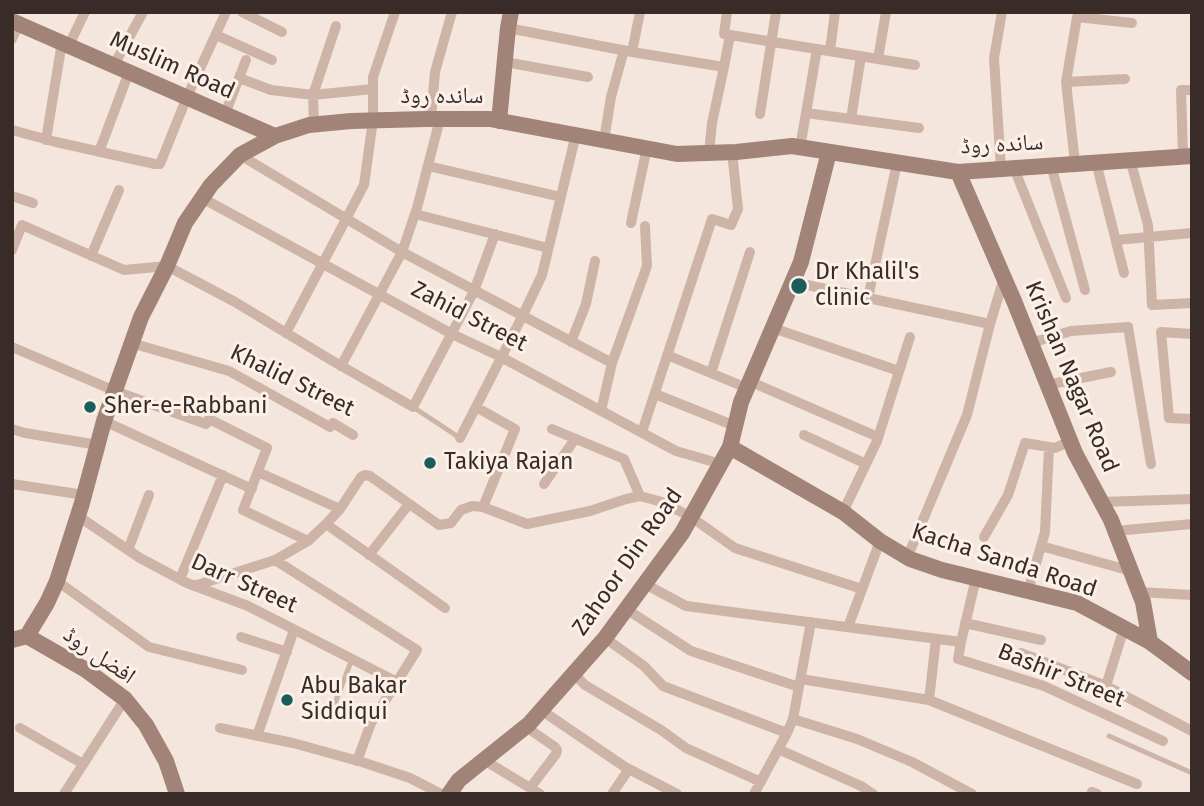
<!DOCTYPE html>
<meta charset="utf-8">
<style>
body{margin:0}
#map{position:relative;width:1204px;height:806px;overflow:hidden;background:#f4e6dc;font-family:"Fira Sans",sans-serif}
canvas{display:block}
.frame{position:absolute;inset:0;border:14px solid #392c28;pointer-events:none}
</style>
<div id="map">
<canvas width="1204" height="806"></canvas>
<div class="frame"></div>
</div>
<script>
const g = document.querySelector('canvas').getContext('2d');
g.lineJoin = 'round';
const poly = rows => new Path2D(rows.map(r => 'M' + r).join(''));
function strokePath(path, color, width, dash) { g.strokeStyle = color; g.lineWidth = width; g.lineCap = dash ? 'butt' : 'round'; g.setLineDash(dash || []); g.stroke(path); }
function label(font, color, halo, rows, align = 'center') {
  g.font = font + ' "Fira Sans","Noto Naskh Arabic",sans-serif'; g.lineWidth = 6; g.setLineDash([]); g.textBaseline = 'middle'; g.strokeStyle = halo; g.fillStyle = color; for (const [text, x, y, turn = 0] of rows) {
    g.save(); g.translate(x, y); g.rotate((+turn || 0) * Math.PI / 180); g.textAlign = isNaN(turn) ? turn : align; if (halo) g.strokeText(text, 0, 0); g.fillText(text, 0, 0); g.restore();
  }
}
const lane = poly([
 [413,407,460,438],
 [332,711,352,659],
 [1109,736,1192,773]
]);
const street = poly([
 [242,12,282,32],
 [727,12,724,34,915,65],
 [508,28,632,52,640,12],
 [216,35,272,60],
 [12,39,19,24],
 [69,45,85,12],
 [830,50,835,12],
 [632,52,724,67,730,35],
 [878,59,886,12],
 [505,62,588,77],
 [114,65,143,12],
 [239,78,271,90,313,95,373,89],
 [1066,82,1125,79],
 [806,113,919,128],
 [225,114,246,60],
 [760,114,776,12],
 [431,119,435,72,452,12],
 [851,119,861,56],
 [314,125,313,95,336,26],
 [12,130,56,142,155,164,160,164,187,97,226,12],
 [46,140,62,42],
 [604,140,611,97,624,50],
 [800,148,817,49],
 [99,152,129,72],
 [709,153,712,123,724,67],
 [240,155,402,252,612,363,601,411],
 [1183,156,1181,90,1192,90],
 [1130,159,1148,225,1152,305,1192,303],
 [1096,162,1124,273],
 [1075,163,1066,82,1077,17,1132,23],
 [1051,165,1085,290],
 [428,166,561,197],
 [1014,168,1066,298],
 [1001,169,994,58,1002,12],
 [12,196,33,203],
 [202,198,452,334,501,357,676,451,721,464],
 [415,214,548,248],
 [631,223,647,147],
 [1116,240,1192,233],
 [12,250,22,225,124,270,167,266,235,302,331,360,413,407,474,291,495,234],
 [91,256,119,190],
 [793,282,990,324],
 [868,298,897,163],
 [773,328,899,371],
 [286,333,364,185,373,120,373,77,395,12],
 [1192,334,1161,332,1169,418,1192,419],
 [571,342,586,304,595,261],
 [131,343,229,371,330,427,333,423,353,435],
 [1031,343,1071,331,1128,327,1151,464],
 [12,347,115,391,206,424,209,419,267,448,243,510,308,541],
 [667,355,747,388],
 [612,363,647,266,645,226],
 [341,366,402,252,417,208,440,119],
 [711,373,750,252],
 [749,381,878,437],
 [1047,385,1111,372],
 [655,394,735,426],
 [476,407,515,429,483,507],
 [104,421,252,489],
 [12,429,25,433,98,445],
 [552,429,624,459,640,496],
 [642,432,712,219,731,225,738,209,732,152],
 [804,435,866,464],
 [460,438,522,317,542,275,576,134],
 [258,472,340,509],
 [12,484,84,495],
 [544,484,575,439],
 [1101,502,1192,499],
 [843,512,877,441,910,337],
 [78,516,140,558,187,583,248,606,397,682],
 [326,524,445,608],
 [1115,531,1192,524],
 [984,537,1008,495,1025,443,1055,448,1070,441],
 [1041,546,1131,571],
 [128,550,149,495],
 [369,555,409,504],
 [907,558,967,415,990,324,1004,278],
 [275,560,417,650,371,723,357,761],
 [180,579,223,475],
 [57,581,149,647,242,670],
 [645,584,686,606,961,642,976,578],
 [194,586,275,560,308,541,326,524,340,509,361,477,365,475,370,476,439,525,451,523,461,510,472,506,483,507,527,524,590,511,626,499,640,496,662,502,691,517,735,548,862,589],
 [1028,591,1045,532,1049,447],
 [1139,592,1192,595],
 [626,609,691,651,799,687],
 [965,623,1041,640],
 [848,627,880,541],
 [241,637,287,652],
 [605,638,644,666,663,686,787,733,793,719,857,739,912,762,972,794],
 [961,642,958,659,1044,686,1163,741],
 [1021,653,1106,686,1124,628],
 [574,674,585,685,661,730,686,748,761,782],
 [801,679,929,700,1137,784],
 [1106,686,1192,731],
 [929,700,936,639],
 [541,710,625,767,677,794],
 [793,719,811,622],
 [526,727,555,747,557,750,556,754,530,788],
 [20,728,83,764],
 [220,728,293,743,362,762,410,778,441,794],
 [257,736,294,630],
 [778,749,861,786,873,794],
 [484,760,540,794],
 [64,794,125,699],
 [612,794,629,769],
 [754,794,787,733],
 [1091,794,1092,792,1097,794]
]);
const secondary = poly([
 [12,21,275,136],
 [499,121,508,28,511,12],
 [958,172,1014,301,1075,453,1111,520,1143,602,1150,642],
 [730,447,843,512,880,541,910,559,942,570,1077,603,1150,642,1192,673],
 [27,636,86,670,125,699,146,725,166,761,177,794],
 [12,640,27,636,47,603,57,581,82,503,104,421,141,317,167,266,185,223,211,185,240,155,275,136,309,125,351,121,426,119,490,119,677,154,736,152,792,146,958,172,1192,156],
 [449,794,459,780,529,724,605,638,682,533,730,447,741,402,801,262,829,152]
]);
const markers = [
 [799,286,9,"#1b5d5a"],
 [90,407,7,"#1b5d5a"],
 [430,463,7,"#1b5d5a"],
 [287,700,7,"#1b5d5a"]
];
const streetNames = [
 ["Muslim Road",172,66,24],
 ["ساندہ روڈ",442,97],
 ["ساندہ روڈ",1002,145,-3],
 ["Zahid Street",469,317,27],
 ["Krishan Nagar Road",1071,377,67],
 ["Khalid Street",292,381,26],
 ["Kacha Sanda Road",1004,561,18],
 ["Zahoor Din Road",628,562,-55],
 ["Darr Street",244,584,24],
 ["افضل روڈ",99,656,35],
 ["Bashir Street",1061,676,22]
];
const poiNames = [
 ["Dr Khalil's",815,273],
 ["clinic",815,299],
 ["Sher-e-Rabbani",104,407],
 ["Takiya Rajan",444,463],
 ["Abu Bakar",301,687],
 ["Siddiqui",301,713]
];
strokePath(lane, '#cdb4a7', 5);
strokePath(street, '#cdb4a7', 10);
strokePath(secondary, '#a18378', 16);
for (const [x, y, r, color] of markers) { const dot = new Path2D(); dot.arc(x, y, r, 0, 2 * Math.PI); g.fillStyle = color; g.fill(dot); strokePath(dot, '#fbf1e9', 2.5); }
label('23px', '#392c28', '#fbf1e9', streetNames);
label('23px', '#392c28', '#fbf1e9', poiNames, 'left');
</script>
